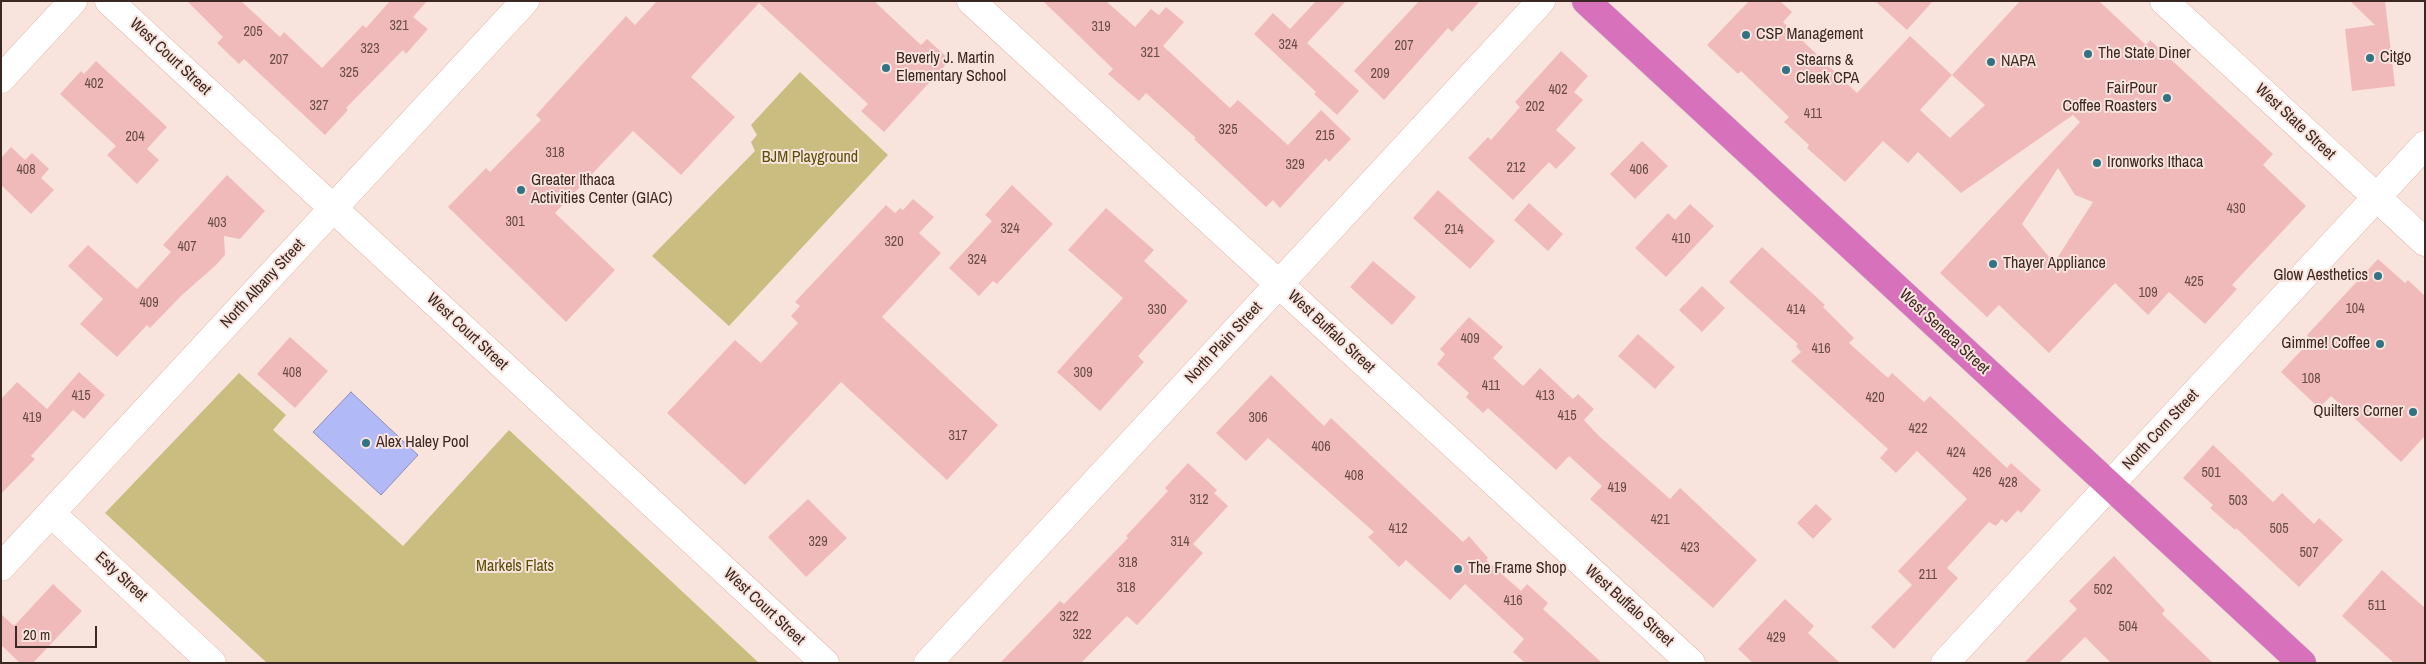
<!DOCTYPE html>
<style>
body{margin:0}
#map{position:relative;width:2426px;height:664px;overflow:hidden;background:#f9e4dd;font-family:"Archivo Narrow",sans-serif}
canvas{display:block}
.frame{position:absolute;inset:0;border:2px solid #3c2822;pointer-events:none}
.scale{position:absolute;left:15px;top:626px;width:82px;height:22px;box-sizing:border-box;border:2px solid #3c2822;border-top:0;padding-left:6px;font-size:15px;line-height:18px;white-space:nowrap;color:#3c2822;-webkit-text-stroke:4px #f9e4dd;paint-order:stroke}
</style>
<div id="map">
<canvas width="2426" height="664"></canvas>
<div class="frame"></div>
<div class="scale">20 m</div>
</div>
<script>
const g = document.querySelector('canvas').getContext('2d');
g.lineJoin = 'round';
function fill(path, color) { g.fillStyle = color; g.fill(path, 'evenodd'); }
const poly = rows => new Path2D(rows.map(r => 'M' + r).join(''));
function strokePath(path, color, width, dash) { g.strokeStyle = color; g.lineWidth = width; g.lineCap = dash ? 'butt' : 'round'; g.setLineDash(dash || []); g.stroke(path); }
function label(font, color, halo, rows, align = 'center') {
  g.font = font + ' "Archivo Narrow",sans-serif'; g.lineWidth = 4; g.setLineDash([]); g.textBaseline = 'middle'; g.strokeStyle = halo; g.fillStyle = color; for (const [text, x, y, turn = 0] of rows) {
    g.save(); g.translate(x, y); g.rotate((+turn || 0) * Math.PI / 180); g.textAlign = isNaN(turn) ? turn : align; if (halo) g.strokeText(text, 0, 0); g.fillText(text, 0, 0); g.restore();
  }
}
const green = poly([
 [800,72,888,155,729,326,652,256,755,151,751,142,757,135,751,125],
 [239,373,286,415,273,430,403,546,509,430,759,663,267,663,105,513]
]);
const water = poly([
 [351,392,418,455,381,495,313,432,351,392]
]);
const building = poly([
 [187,1,241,1,280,37,284,32,322,68,363,25,366,28,390,1,427,1,413,17,428,29,406,54,403,50,346,108,348,110,325,135,244,59,239,64,217,43,223,37],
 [657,1,874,1,921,45,927,39,950,60,884,132,861,111,868,104,759,3,691,77,735,117,681,175,633,131,555,213,615,270,566,322,448,207,486,168,490,172,541,120,536,115,626,16,635,25],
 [1043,1,1106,1,1135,27,1151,9,1159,15,1166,7,1184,22,1163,46,1230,108,1238,100,1288,145,1321,110,1351,139,1329,162,1326,158,1280,208,1273,200,1266,207,1194,139,1196,138,1146,93,1139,101,1108,74,1113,69],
 [1316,1,1346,1,1307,43,1359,91,1337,115,1314,94,1316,92,1254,34,1273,13,1290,29],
 [1419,1,1480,1,1452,32,1448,28,1384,100,1354,71],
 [1749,1,1780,1,1792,12,1783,22,1857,93,1910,36,1952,75,2020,1,2099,1,2146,45,2150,40,2273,154,2263,165,2306,206,2232,285,2237,289,2205,324,2169,292,2148,315,2115,283,2049,353,1999,305,1987,317,1940,273,2080,122,2073,115,1961,193,1918,152,1908,163,1883,141,1845,182,1807,148,1809,145,1784,122,1789,117,1741,71,1738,74,1707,45],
 [1952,75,1985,105,1950,138,1920,110],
 [2058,168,2075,195,2093,202,2054,263,2022,224],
 [1875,1,1933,1,1907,30],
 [2350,1,2385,1,2395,86,2352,91,2345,29,2375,25],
 [1561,51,1588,76,1574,92,1583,100,1556,130,1576,148,1556,169,1549,162,1513,200,1468,158,1488,137,1491,140,1520,107,1515,102],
 [96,61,167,127,147,149,159,160,137,184,107,155,116,146,60,94,81,71,84,74],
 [1642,141,1668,166,1635,199,1610,174],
 [11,147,25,160,32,153,49,169,41,178,54,190,31,214,1,185,1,158],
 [227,175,265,211,240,239,224,236,225,255,216,265,182,295,150,328,147,325,117,357,80,324,103,299,68,266,88,245,137,289,171,252,163,245],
 [1012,185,1053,224,997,284,993,281,979,296,949,268,992,221,985,215],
 [1438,190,1495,241,1470,269,1413,218],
 [913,199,934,217,919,233,941,253,882,317,998,425,947,480,841,382,745,485,667,413,735,340,761,363,798,323,791,316,800,306,795,302,886,205,895,213,900,208,903,210],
 [1529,203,1563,234,1548,251,1514,220],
 [1690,204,1714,226,1666,277,1635,248,1668,213,1675,220],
 [1106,208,1154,250,1144,261,1188,301,1138,356,1144,362,1100,411,1057,372,1123,298,1068,250],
 [1762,247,1825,305,1823,307,1854,338,1849,343,1888,378,1892,373,1924,402,1930,396,2007,468,2011,463,2041,490,2021,513,2018,510,2006,523,2002,519,1996,526,1989,522,1947,568,1958,578,1894,649,1871,627,1912,585,1898,571,1967,499,1917,451,1896,473,1880,458,1888,449,1791,361,1801,352,1796,346,1798,344,1729,282],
 [2378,259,2405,283,2408,280,2425,296,2425,436,2401,462,2331,396,2319,408,2281,372,2311,340,2307,335],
 [1373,261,1416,297,1392,325,1350,287],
 [1702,286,1725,308,1702,332,1679,310],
 [1469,317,1503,347,1493,358,1523,386,1540,368,1573,399,1578,394,1594,409,1584,420,1598,435,1670,499,1680,488,1757,560,1713,608,1590,499,1602,486,1569,456,1556,470,1488,408,1483,413,1466,397,1469,393,1437,364,1445,354,1440,349],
 [1638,334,1675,367,1655,389,1618,356],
 [290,337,328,371,295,408,257,374],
 [79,372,105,395,84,419,73,410,31,456,35,459,1,494,1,399,17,382,47,409],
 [1271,375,1324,426,1331,418,1463,542,1469,536,1488,558,1486,560,1521,591,1527,584,1548,603,1543,609,1602,663,1525,663,1513,652,1524,639,1465,584,1450,600,1406,560,1399,567,1368,537,1374,532,1268,438,1246,461,1216,433],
 [2213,445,2273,502,2282,493,2314,524,2319,518,2343,540,2299,587,2236,528,2235,530,2210,508,2213,505,2183,478],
 [1188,463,1217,490,1214,493,1228,506,1193,544,1203,553,1164,596,1137,625,1127,616,1081,663,1000,663,1060,601,1064,604,1128,538,1126,536,1168,491,1165,488],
 [808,499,847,538,806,577,768,537],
 [1816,504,1832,519,1813,539,1797,523],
 [2114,556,2165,610,2162,614,2213,663,2111,663,2085,637,2059,663,2024,663,2077,609,2069,601],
 [2382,570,2425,608,2425,663,2394,663,2342,616],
 [53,584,82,611,33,663,20,663,1,645,1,614,14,626],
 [1785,599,1814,626,1808,633,1840,663,1753,663,1738,649]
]);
const minor = poly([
 [109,1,825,663],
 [971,1,1691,663],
 [2164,1,2425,242],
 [1,79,73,1],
 [51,513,212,663],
 [1,567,525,1],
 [928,663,1541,1],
 [1945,663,2425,145]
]);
const highway = poly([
 [1586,1,2302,663]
]);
const markers = [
 [1746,35,5,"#307384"],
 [2088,54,5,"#307384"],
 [2370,58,5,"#307384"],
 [1991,62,5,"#307384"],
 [886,68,5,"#307384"],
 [1786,70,5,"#307384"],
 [2167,98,5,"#307384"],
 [2097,163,5,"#307384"],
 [521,190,5,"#307384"],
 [1993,264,5,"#307384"],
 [2378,276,5,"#307384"],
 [2380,344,5,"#307384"],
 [2413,412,5,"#307384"],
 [366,443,5,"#307384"],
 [1458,569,5,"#307384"]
];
const numberNames = [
 ["321",399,26],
 ["319",1101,27],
 ["205",253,32],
 ["324",1288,45],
 ["207",1404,46],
 ["323",370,49],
 ["321",1150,53],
 ["207",279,60],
 ["325",349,73],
 ["209",1380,74],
 ["402",94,84],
 ["402",1558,90],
 ["327",319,106],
 ["202",1535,107],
 ["411",1813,114],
 ["325",1228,130],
 ["215",1325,136],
 ["204",135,137],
 ["318",555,153],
 ["329",1295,165],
 ["212",1516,168],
 ["408",26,170],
 ["406",1639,170],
 ["430",2236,209],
 ["301",515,222],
 ["403",217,223],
 ["324",1010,229],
 ["214",1454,230],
 ["410",1681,239],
 ["320",894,242],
 ["407",187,247],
 ["324",977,260],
 ["425",2194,282],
 ["109",2148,293],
 ["409",149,303],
 ["104",2355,309],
 ["330",1157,310],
 ["414",1796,310],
 ["409",1470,339],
 ["416",1821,349],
 ["408",292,373],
 ["309",1083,373],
 ["108",2311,379],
 ["411",1491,386],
 ["415",81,396],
 ["413",1545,396],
 ["420",1875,398],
 ["415",1567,416],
 ["419",32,418],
 ["306",1258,418],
 ["422",1918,429],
 ["317",958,436],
 ["406",1321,447],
 ["424",1956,453],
 ["426",1982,473],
 ["501",2211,473],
 ["408",1354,476],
 ["428",2008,483],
 ["419",1617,488],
 ["312",1199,500],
 ["503",2238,501],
 ["421",1660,520],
 ["412",1398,529],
 ["505",2279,529],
 ["329",818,542],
 ["314",1180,542],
 ["423",1690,548],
 ["507",2309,553],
 ["318",1128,563],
 ["211",1928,575],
 ["318",1126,588],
 ["502",2103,590],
 ["416",1513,601],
 ["511",2377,606],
 ["322",1069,617],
 ["504",2128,627],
 ["322",1082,635],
 ["429",1776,638]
];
const poiNames = [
 ["CSP Management",1756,35],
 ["The State Diner",2098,54],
 ["Citgo",2380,58],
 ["Beverly J. Martin",896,59],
 ["Elementary School",896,77],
 ["Stearns &",1796,61],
 ["Cleek CPA",1796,79],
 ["NAPA",2001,62],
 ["FairPour",2157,89,"right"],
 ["Coffee Roasters",2157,107,"right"],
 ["Ironworks Ithaca",2107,163],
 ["Greater Ithaca",531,181],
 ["Activities Center (GIAC)",531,199],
 ["Thayer Appliance",2003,264],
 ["Glow Aesthetics",2368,276,"right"],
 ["Gimme! Coffee",2370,344,"right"],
 ["Quilters Corner",2403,412,"right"],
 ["Alex Haley Pool",376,443],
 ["The Frame Shop",1468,569]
];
const streetNames = [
 ["West Court Street",170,57,43],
 ["West State Street",2295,122,43],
 ["North Albany Street",263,284,-47],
 ["West Court Street",467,332,43],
 ["West Buffalo Street",1331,332,43],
 ["West Seneca Street",1944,332,43],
 ["North Plain Street",1224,343,-47],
 ["North Corn Street",2161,430,-47],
 ["Esty Street",121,577,43],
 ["West Buffalo Street",1629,606,42],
 ["West Court Street",764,607,43]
];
const parkNames = [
 ["BJM Playground",810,158],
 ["Markels Flats",515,567]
];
fill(green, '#cabd7f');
fill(water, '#b1b9f7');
strokePath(water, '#8e8eb7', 1);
fill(building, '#f1baba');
strokePath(minor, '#e7b4a4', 29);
strokePath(highway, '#d0cbca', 29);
strokePath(minor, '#fff', 28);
strokePath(highway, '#d771bc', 28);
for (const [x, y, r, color] of markers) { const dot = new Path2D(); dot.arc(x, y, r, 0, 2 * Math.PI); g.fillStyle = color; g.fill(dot); strokePath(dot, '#f9e4dd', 2); }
label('14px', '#694c48', null, numberNames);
label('16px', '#3c2822', '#f9e4dd', poiNames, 'left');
label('16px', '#3c2822', '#f9e4dd', streetNames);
label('16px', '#5a4e06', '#f9e4dd', parkNames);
</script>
